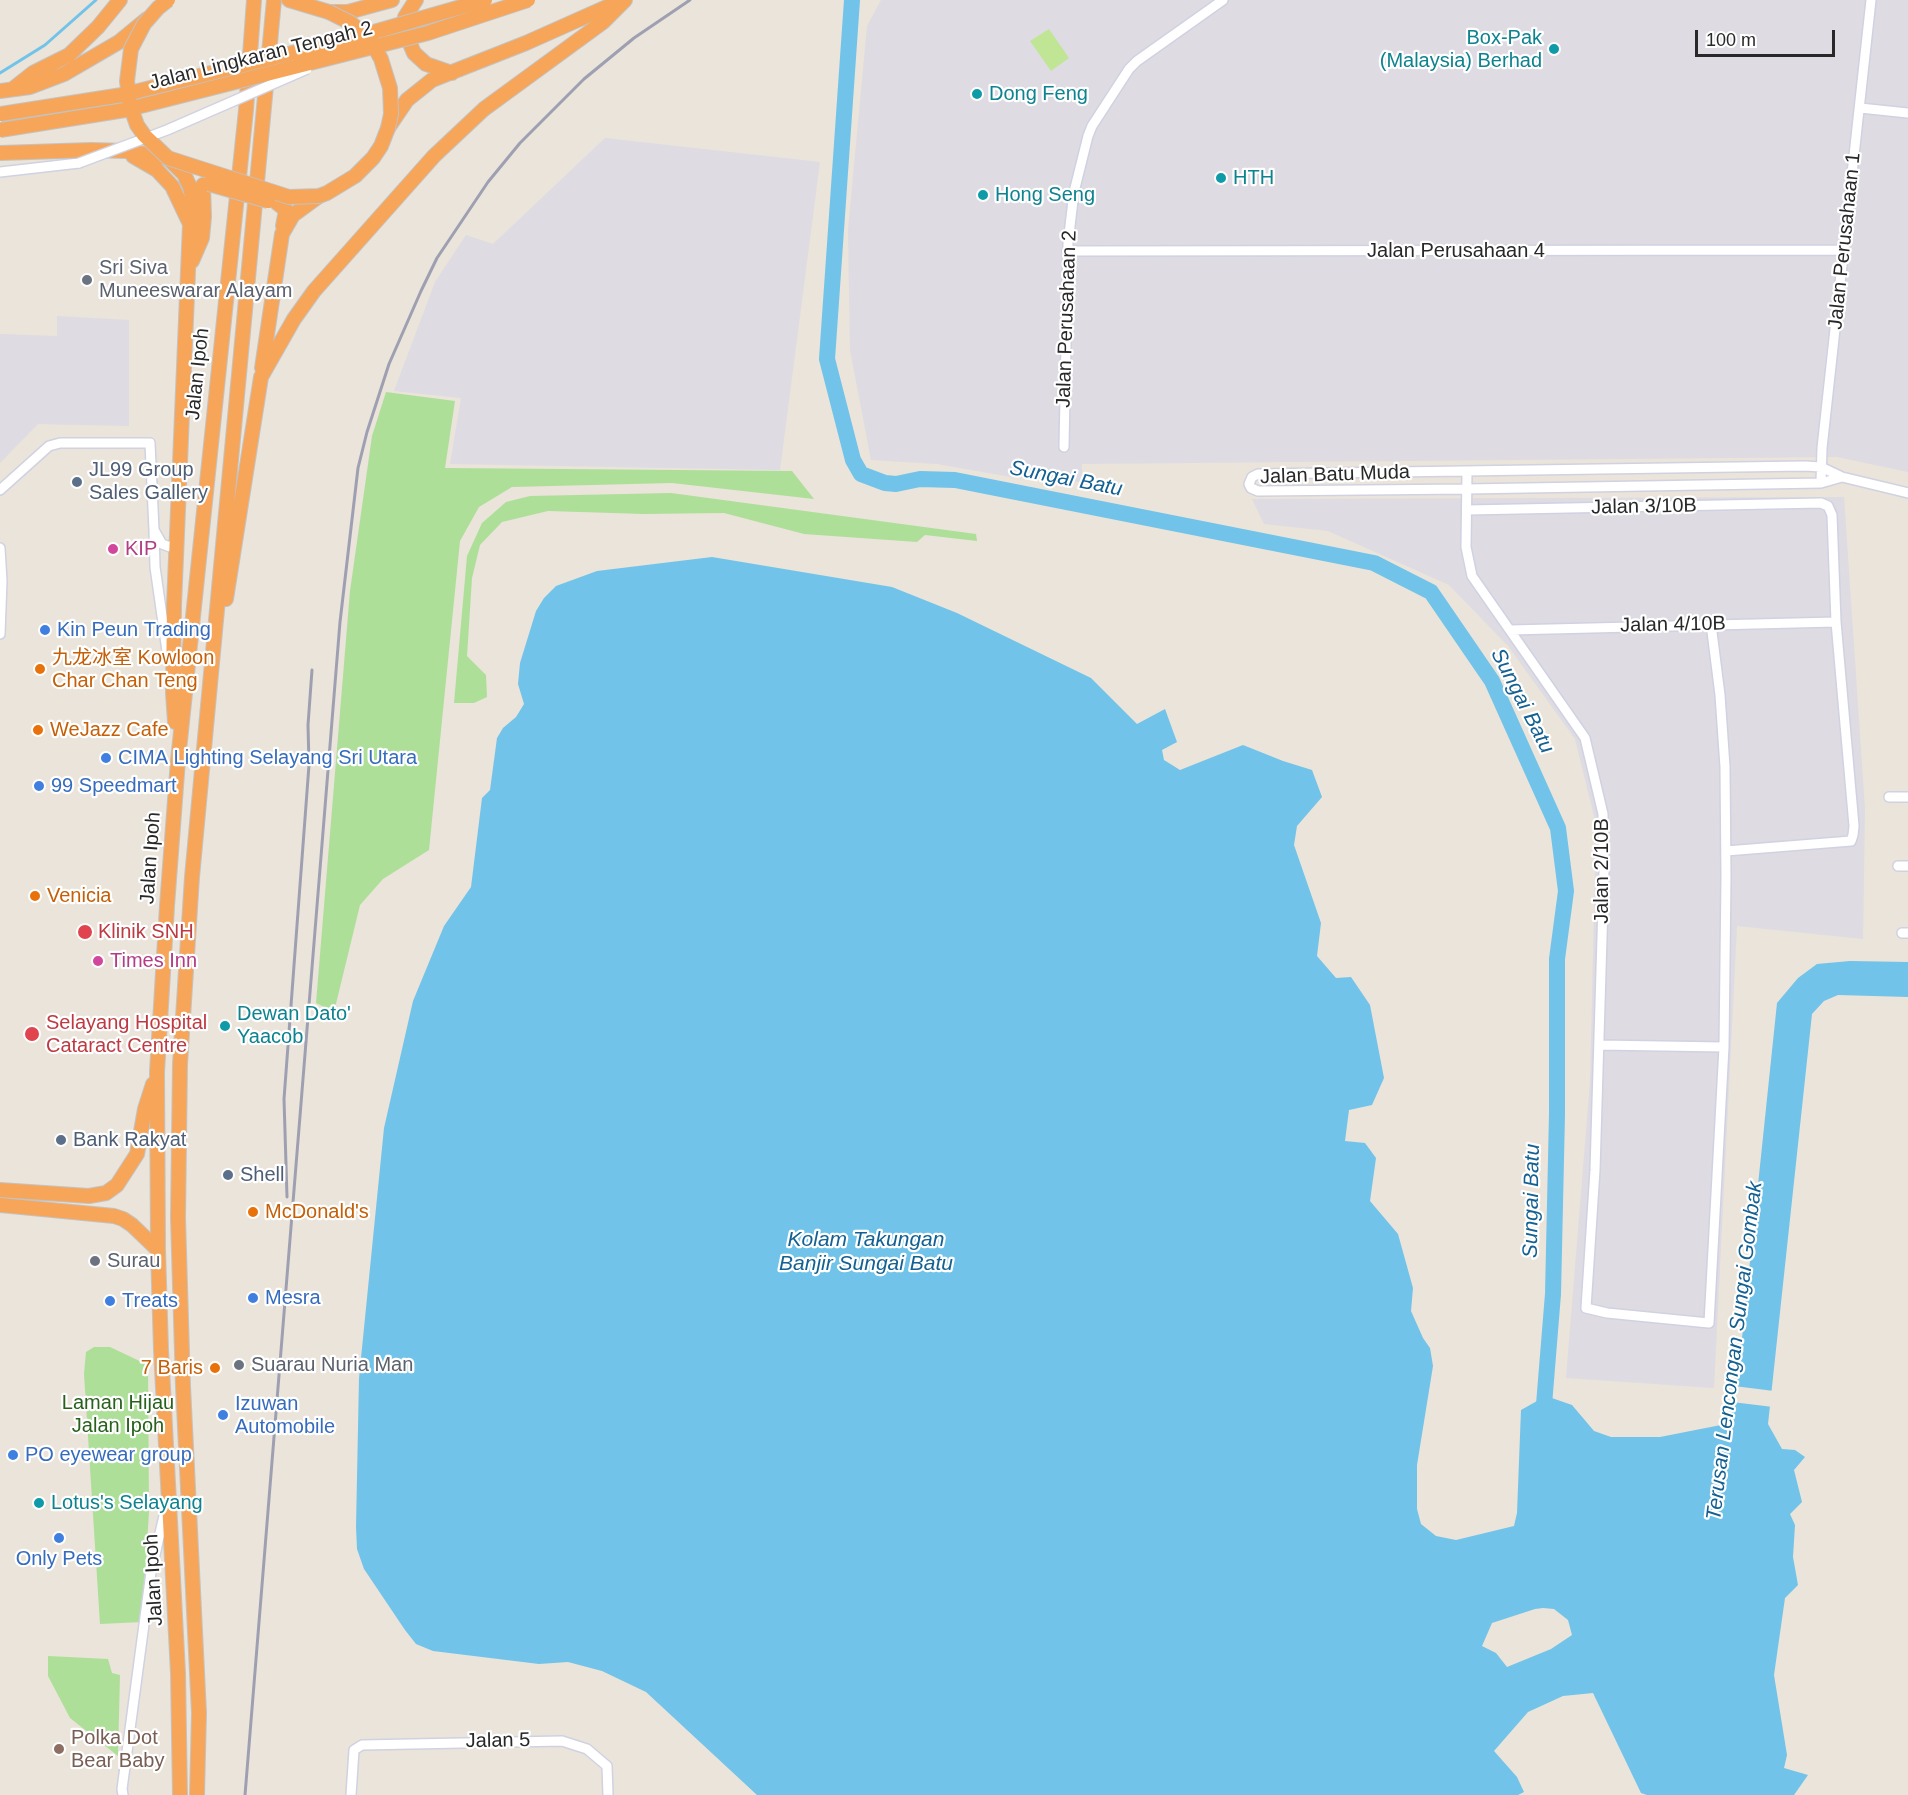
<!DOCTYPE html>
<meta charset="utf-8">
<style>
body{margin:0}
#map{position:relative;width:1908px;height:1795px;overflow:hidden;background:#eae4da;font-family:Arial,sans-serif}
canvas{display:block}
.scale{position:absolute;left:1695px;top:30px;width:140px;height:27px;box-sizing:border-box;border:3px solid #282828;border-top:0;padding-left:8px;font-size:18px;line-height:21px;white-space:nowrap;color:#282828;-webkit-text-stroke:4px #fff;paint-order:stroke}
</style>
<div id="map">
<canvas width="1908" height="1795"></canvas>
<div class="scale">100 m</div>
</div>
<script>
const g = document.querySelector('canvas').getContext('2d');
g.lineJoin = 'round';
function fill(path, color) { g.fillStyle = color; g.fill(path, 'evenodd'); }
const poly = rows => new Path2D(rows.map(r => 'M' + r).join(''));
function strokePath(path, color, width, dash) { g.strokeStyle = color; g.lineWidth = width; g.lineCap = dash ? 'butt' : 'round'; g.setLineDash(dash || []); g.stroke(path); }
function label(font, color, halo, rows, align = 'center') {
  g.font = font + ' Arial,"Noto Sans SC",sans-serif'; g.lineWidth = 4.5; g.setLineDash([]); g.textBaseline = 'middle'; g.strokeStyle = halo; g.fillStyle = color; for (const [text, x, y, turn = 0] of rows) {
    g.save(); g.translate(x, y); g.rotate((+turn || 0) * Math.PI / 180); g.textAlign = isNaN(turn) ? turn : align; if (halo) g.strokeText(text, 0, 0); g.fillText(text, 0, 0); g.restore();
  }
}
const industrial = poly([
 [881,0,1908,0,1908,472,1837,457,1082,464,1082,482,1011,477,937,464,871,460,850,350,848,230,867,26],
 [605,138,820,162,780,470,450,464,461,398,394,391,435,282,466,235,493,244],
 [57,316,129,320,129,426,38,424,0,463,0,334,57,336],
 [1844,497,1865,809,1863,939,1737,926,1714,1388,1566,1378,1590,1082,1596,824,1575,739,1508,646,1449,585,1328,531,1264,524,1252,499]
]);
const green = poly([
 [386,392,455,401,445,468,792,471,814,499,672,483,512,487,479,507,460,541,429,850,383,879,360,905,334,1012,316,1003,350,591,372,436],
 [671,493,976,534,977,541,925,535,917,542,804,534,724,513,644,514,548,511,502,522,480,545,472,578,467,656,486,675,487,697,474,703,454,703,467,556,482,523,506,502,530,496],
 [94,1347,110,1347,148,1365,149,1512,142,1622,100,1624,84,1374,86,1352],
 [48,1656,108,1659,112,1673,120,1675,118,1756,70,1718,48,1676]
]);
const pitch = poly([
 [1049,29,1069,58,1051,71,1030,41]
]);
const water = poly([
 [712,557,892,587,957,613,1091,678,1137,724,1165,709,1177,742,1162,750,1164,760,1180,770,1243,745,1283,761,1312,770,1322,797,1297,826,1294,845,1321,923,1317,956,1336,978,1351,977,1370,1005,1384,1078,1372,1105,1349,1110,1345,1141,1365,1143,1376,1158,1370,1201,1398,1234,1413,1288,1411,1311,1423,1338,1430,1348,1433,1366,1417,1465,1417,1509,1421,1524,1436,1536,1456,1540,1514,1526,1517,1513,1521,1410,1546,1396,1572,1405,1594,1431,1611,1437,1660,1437,1721,1425,1731,1416,1735,1405,1777,1003,1798,978,1817,964,1850,961,1908,962,1908,997,1838,995,1824,1001,1812,1014,1768,1424,1782,1449,1795,1450,1805,1457,1794,1470,1802,1502,1790,1514,1795,1525,1793,1557,1798,1585,1785,1598,1774,1675,1787,1755,1784,1768,1808,1775,1794,1795,1647,1795,1641,1793,1593,1693,1563,1696,1528,1712,1494,1751,1517,1777,1524,1792,1518,1795,757,1795,646,1692,602,1671,568,1662,539,1664,433,1651,416,1644,405,1630,364,1569,357,1549,356,1527,359,1378,384,1128,413,1001,444,926,471,887,482,798,490,790,497,738,503,728,516,717,524,704,518,684,520,663,536,611,544,598,556,586,597,571],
 [1543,1608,1554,1609,1568,1620,1572,1635,1551,1649,1507,1667,1496,1653,1482,1646,1492,1623,1535,1609]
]);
const pier = poly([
 [1734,1386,1774,1391,1773,1407,1732,1402]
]);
const stream = poly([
 [0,73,45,45,96,0]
]);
const river = poly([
 [852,0,827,359,853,460,861,474,885,483,896,484,920,479,955,480,1374,563,1431,592,1492,681,1558,828,1566,891,1557,959,1557,1114,1553,1294,1543,1417]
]);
const minor = poly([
 [1860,108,1908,113],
 [0,172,79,163],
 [1067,251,1845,250],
 [1064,447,1068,243,1074,192,1088,136,1092,126,1129,69,1137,61,1223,0],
 [1467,472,1466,547,1472,576,1585,738,1603,814,1604,871,1595,1170,1586,1308,1607,1313,1709,1323,1724,1047,1726,877,1725,767,1720,695,1711,624],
 [1842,477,1821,483,1467,489,1258,491,1251,488,1249,484,1252,477,1258,474,1805,466,1821,467,1842,477,1908,493],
 [1821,483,1822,448,1871,0],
 [0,490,49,446,60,443,150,443,154,530],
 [1467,510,1821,503,1828,506,1832,515,1836,622,1854,826,1853,835,1851,841,1726,851],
 [0,548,2,581,0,634],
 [1510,630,1836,622],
 [168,658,155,567,154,530,162,544,170,547,177,541],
 [1889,797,1908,797],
 [1898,866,1908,866],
 [1902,933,1908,933],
 [1599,1045,1724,1047],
 [123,1795,122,1789,151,1572,166,1507],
 [351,1795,354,1750,362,1745,562,1741,587,1749,607,1766,608,1795]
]);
const highway = poly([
 [289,0,329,12,348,12,392,0],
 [416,0,405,17,405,32,414,53,426,64,452,73],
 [14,88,33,73,69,55,98,27,120,0],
 [0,91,30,87,64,74,119,42,147,19],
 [388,128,407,100,432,80,526,43,618,2],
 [0,153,91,150,126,151,168,158,184,174,190,187,194,206,190,224,174,605,173,693,175,722],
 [133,156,157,170,172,186,190,224],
 [277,203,286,210,283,226],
 [192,261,202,238,204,217,203,185,209,184],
 [262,368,282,234,293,215,319,196],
 [226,599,261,377,294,319,314,291,434,156,484,109,603,22,625,0],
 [0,1190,89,1196,106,1193,117,1185,137,1154,145,1109,153,1084],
 [0,1205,114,1216,123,1219,132,1225,158,1250],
 [180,1795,178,1673,161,1350,158,1250,157,1072,167,906,178,760,246,110,254,0],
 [197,1795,199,1713,183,1386,178,1218,180,1064,192,877,274,0]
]);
const rail = poly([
 [287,1197,284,1099,309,765,308,725,312,670],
 [245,1795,340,622,358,468,367,432,389,364,421,291,437,258,488,182,520,143,584,79,634,38,690,0]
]);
const minorBridge = poly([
 [79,163,167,130,307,69]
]);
const highwayBridge = poly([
 [168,0,158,8,144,24,131,49,127,81,130,105,137,125,144,135,168,158,289,197,319,196,327,193,355,176,373,158,381,146,388,128,391,114,390,88,381,59,370,39,351,23,329,12],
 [0,114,122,95,353,38,485,0],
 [0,130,125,110,428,33,528,0],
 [209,184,268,201]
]);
const markers = [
 [1554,49,6,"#0f9aa8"],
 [977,94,6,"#0f9aa8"],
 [1221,178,6,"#0f9aa8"],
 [983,195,6,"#0f9aa8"],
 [87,280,6,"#6b7280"],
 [77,482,6,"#5c6f8a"],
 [113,549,6,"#d1479c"],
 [45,630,6,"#3f7fe0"],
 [40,669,6,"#e8710a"],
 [38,730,6,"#e8710a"],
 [106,758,6,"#3f7fe0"],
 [39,786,6,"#3f7fe0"],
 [35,896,6,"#e8710a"],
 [85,932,8,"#e0444e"],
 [98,961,6,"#d1479c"],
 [225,1026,6,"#0f9aa8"],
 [32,1034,8,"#e0444e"],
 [61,1140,6,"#5c6f8a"],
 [228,1175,6,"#5c6f8a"],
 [253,1212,6,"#e8710a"],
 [95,1261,6,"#6b7280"],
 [253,1298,6,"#3f7fe0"],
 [110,1301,6,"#3f7fe0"],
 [239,1365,6,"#6b7280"],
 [215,1368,6,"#e8710a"],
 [223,1415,6,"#3f7fe0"],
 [13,1455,6,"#3f7fe0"],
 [39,1503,6,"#0f9aa8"],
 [59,1538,6,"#3f7fe0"],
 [59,1749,6,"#8d6e63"]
];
const cultureNames = [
 ["Box-Pak",1542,38,"right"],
 ["(Malaysia) Berhad",1542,61,"right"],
 ["Dong Feng",989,94],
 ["HTH",1233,178],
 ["Hong Seng",995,195],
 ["Dewan Dato'",237,1014],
 ["Yaacob",237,1037],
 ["Lotus's Selayang",51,1503]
];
const streetNames = [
 ["Jalan Lingkaran Tengah 2",261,56,-14],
 ["Jalan Perusahaan 1",1845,241,-84],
 ["Jalan Perusahaan 4",1456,251],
 ["Jalan Perusahaan 2",1067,319,-88],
 ["Jalan Ipoh",198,374,-84],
 ["Jalan Batu Muda",1335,475,-2],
 ["Jalan 3/10B",1644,507,-1],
 ["Jalan 4/10B",1673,625,-1],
 ["Jalan Ipoh",151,858,-86],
 ["Jalan 2/10B",1602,871,-90],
 ["Jalan Ipoh",154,1580,-93],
 ["Jalan 5",498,1741,-1]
];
const worshipNames = [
 ["Sri Siva",99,268],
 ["Muneeswarar Alayam",99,291],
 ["Surau",107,1261],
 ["Suarau Nuria Man",251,1365]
];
const serviceNames = [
 ["JL99 Group",89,470],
 ["Sales Gallery",89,493],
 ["Bank Rakyat",73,1140],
 ["Shell",240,1175]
];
const hotelNames = [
 ["KIP",125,549],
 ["Times Inn",110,961]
];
const shopNames = [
 ["Kin Peun Trading",57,630],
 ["CIMA Lighting Selayang Sri Utara",118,758],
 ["99 Speedmart",51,786],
 ["Mesra",265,1298],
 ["Treats",122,1301],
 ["Izuwan",235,1404],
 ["Automobile",235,1427],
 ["PO eyewear group",25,1455],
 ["Only Pets",59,1559,"center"]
];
const foodNames = [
 ["九龙冰室 Kowloon",52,658],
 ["Char Chan Teng",52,681],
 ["WeJazz Cafe",50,730],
 ["Venicia",47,896],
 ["McDonald's",265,1212],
 ["7 Baris",203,1368,"right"]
];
const healthNames = [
 ["Klinik SNH",98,932],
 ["Selayang Hospital",46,1023],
 ["Cataract Centre",46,1046]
];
const parkNames = [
 ["Laman Hijau",118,1403],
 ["Jalan Ipoh",118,1426]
];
const educationNames = [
 ["Polka Dot",71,1738],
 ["Bear Baby",71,1761]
];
const waterNames = [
 ["Sungai Batu",1066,479,11],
 ["Sungai Batu",1522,701,63],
 ["Sungai Batu",1532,1201,-89],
 ["Kolam Takungan",866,1240],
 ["Banjir Sungai Batu",866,1264],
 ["Terusan Lencongan Sungai Gombak",1735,1351,-83]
];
fill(industrial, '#dedbe3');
fill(green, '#addf99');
fill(pitch, '#c0e695');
fill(water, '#71c3e9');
fill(pier, '#eae4da');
strokePath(stream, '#71c3e9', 3);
strokePath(river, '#71c3e9', 16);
strokePath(minor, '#d0d2e1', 12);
strokePath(highway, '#c3c3c3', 16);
strokePath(minor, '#fff', 9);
strokePath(highway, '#f7a559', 14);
strokePath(rail, '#9ea0b2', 3);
strokePath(minorBridge, '#d0d2e1', 12, []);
strokePath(highwayBridge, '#c3c3c3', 16, []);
strokePath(minorBridge, '#fff', 9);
strokePath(highwayBridge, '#f7a559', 14);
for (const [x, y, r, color] of markers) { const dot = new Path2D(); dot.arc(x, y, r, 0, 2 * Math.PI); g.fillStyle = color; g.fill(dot); strokePath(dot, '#fff', 2); }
label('20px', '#0d838f', '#fff', cultureNames, 'left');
label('20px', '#282828', '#fff', streetNames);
label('20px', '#5b616d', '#fff', worshipNames, 'left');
label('20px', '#4e5e75', '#fff', serviceNames, 'left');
label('20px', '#b23c85', '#fff', hotelNames, 'left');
label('20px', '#366cbe', '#fff', shopNames, 'left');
label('20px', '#c56008', '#fff', foodNames, 'left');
label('20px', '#be3a42', '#fff', healthNames, 'left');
label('20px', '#27611c', '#fff', parkNames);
label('20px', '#785e54', '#fff', educationNames, 'left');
label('italic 21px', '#136092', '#fff', waterNames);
</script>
